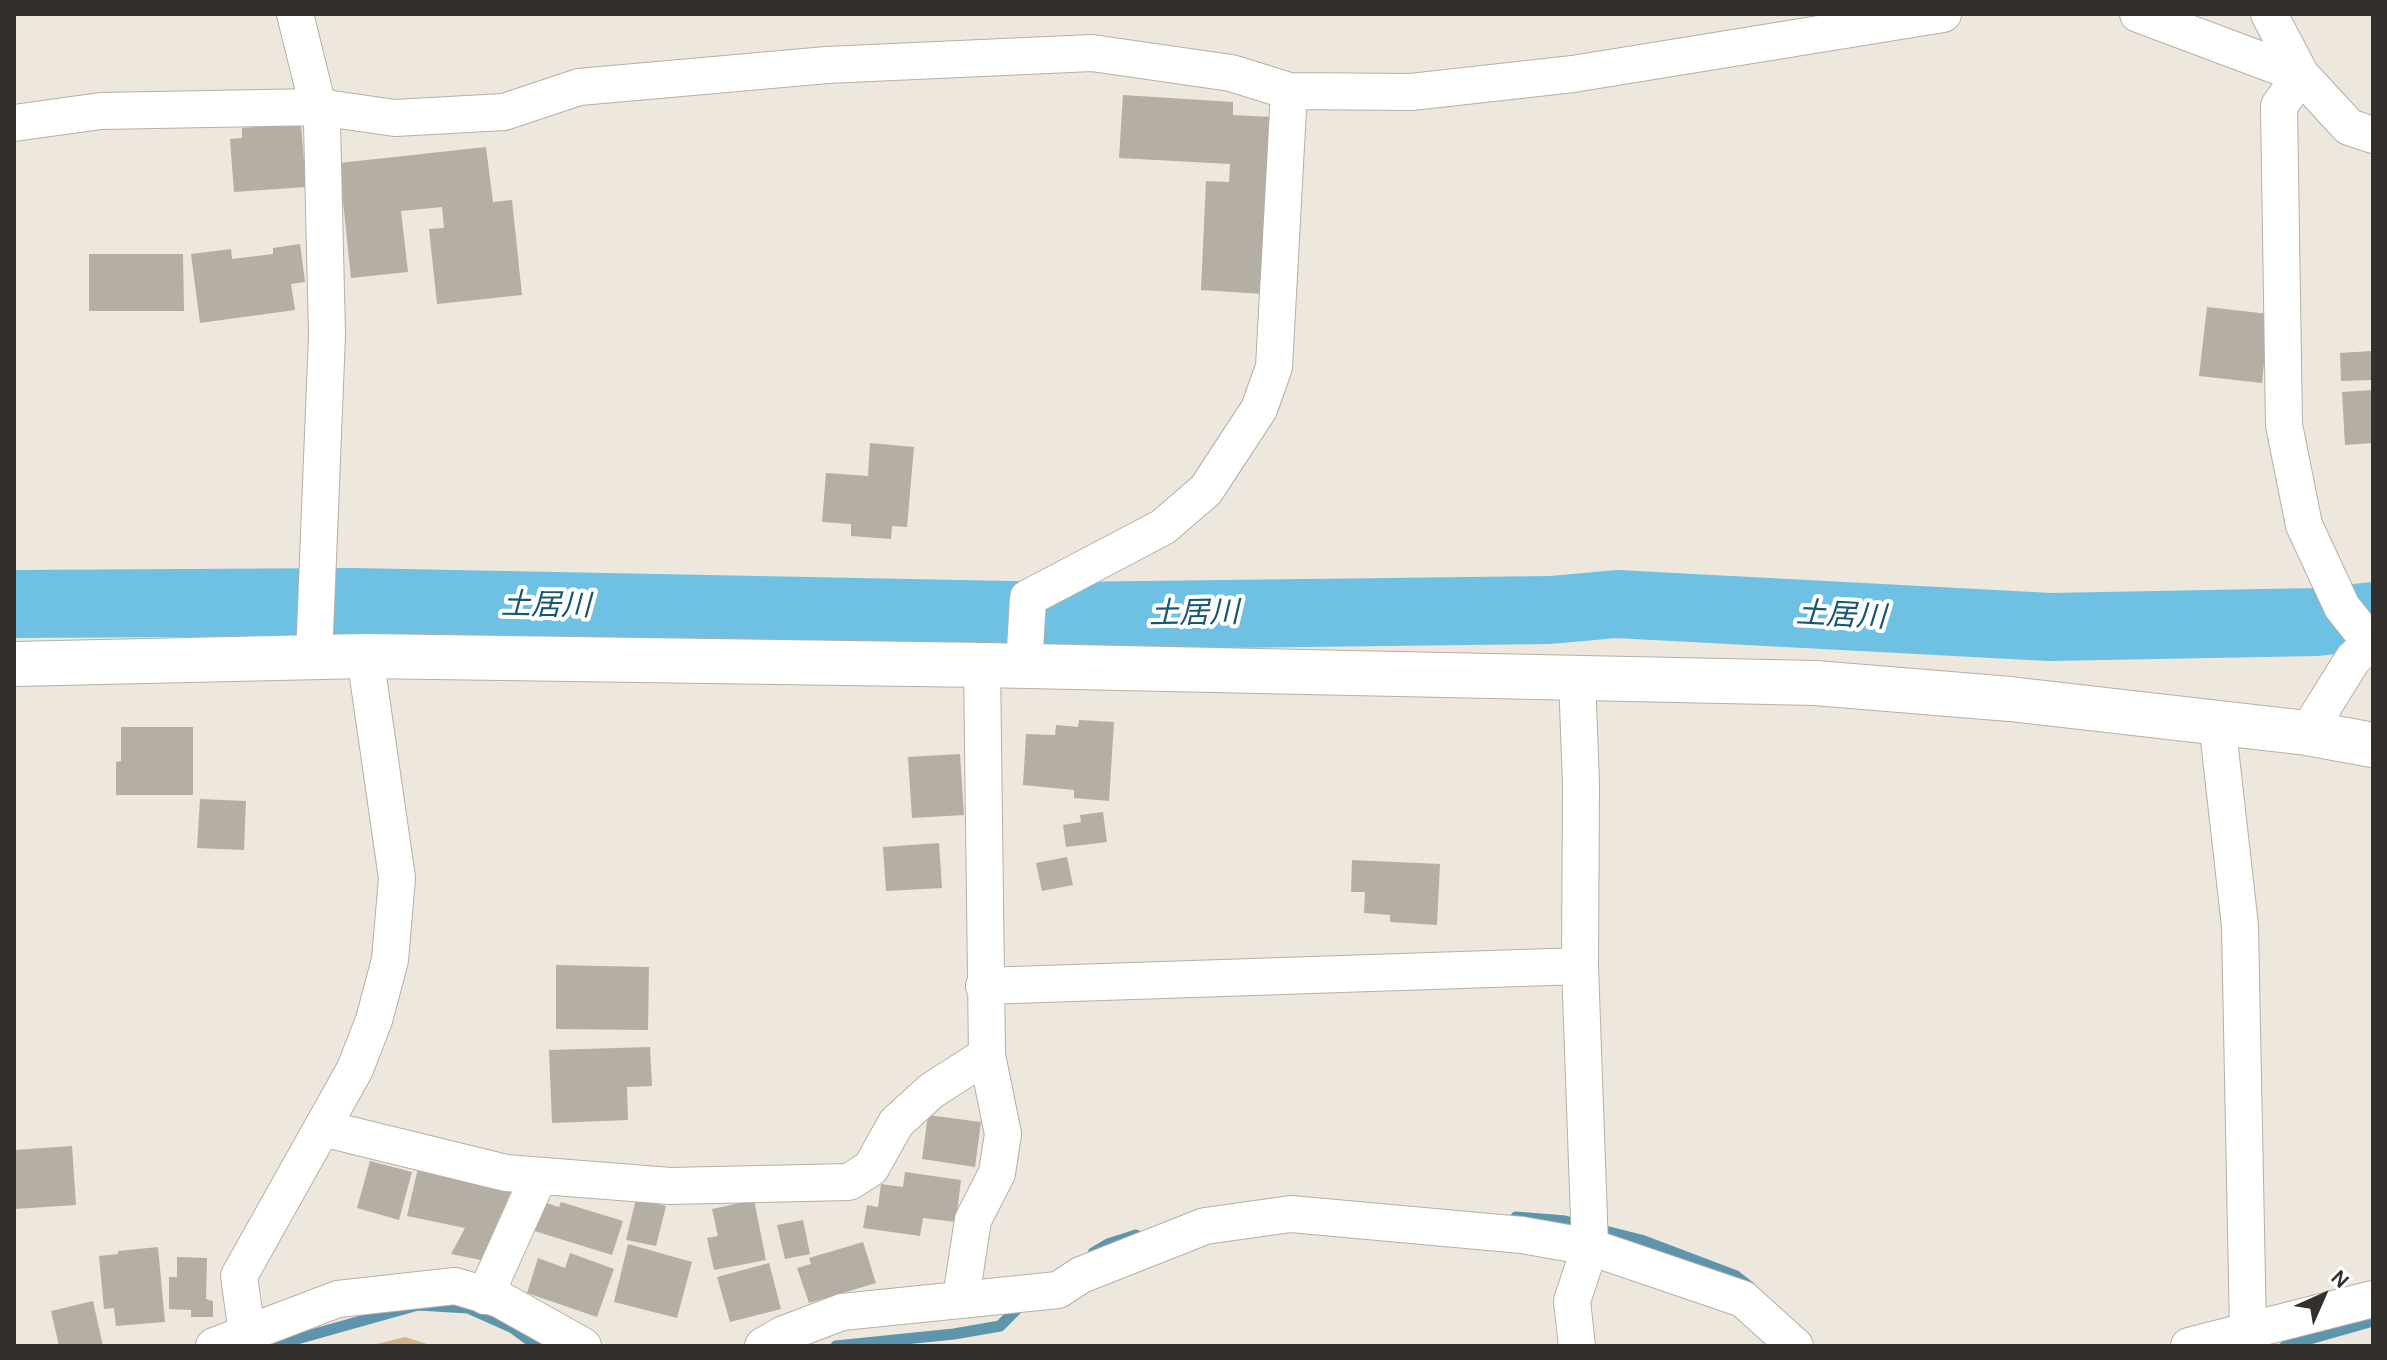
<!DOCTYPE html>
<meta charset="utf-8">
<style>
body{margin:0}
#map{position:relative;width:2387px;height:1360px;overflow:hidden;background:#eee7dd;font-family:Karla,sans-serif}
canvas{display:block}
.frame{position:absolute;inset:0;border:16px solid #322f2c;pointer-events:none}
.north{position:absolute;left:2283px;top:1256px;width:80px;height:80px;-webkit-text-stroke:6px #fff;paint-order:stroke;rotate:45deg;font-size:22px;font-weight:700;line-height:32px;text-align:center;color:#322f2c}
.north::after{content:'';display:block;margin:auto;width:28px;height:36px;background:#322f2c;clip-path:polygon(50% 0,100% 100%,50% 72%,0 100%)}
</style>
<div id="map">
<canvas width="2387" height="1360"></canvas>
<div class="frame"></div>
<div class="north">N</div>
</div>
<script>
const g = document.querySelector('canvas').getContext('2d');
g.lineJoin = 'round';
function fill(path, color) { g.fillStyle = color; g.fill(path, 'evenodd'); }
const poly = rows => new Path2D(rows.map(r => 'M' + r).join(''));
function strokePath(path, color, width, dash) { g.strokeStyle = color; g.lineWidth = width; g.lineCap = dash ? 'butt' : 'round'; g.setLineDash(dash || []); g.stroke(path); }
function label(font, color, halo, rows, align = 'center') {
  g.font = font + ' Karla,"Noto Sans JP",sans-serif'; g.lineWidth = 8; g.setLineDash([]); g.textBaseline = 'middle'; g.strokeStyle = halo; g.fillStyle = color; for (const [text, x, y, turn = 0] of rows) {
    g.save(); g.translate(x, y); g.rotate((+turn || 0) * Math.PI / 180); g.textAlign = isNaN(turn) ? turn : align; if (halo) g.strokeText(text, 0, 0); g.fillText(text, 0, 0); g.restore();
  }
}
const green = poly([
 [405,1337,433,1346,369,1346]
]);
const stream = poly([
 [1516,1217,1565,1221,1641,1240,1736,1276,1750,1287],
 [1093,1253,1108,1244,1136,1235],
 [272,1346,418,1305,468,1308,513,1328,537,1346],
 [836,1346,954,1334,1000,1326,1024,1302],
 [2285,1346,2373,1321]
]);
const river = poly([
 [14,604,353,602,1061,616,1550,610,1617,604,2050,627,2317,622,2373,616]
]);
const building = poly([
 [1123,95,1233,102,1233,115,1272,117,1263,294,1201,290,1206,181,1229,182,1230,164,1119,158],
 [301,124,306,187,234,192,230,139,242,138,242,128],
 [486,147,493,202,512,200,522,295,437,304,429,229,444,228,442,207,401,211,408,272,351,278,339,163],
 [300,244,305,282,291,284,295,310,200,323,191,254,231,249,232,259,273,254,273,248],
 [89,254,183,254,184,311,89,311],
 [2207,307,2269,314,2262,383,2199,376],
 [2371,351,2372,380,2341,381,2340,353],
 [2373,390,2373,443,2345,445,2342,392],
 [870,443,914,447,907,527,892,526,891,539,851,536,851,524,822,522,826,473,868,476],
 [1079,720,1114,722,1109,801,1074,798,1074,790,1023,785,1026,734,1055,735,1056,725,1078,727],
 [121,727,193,727,193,795,116,795,116,762,121,761],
 [960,754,964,815,912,818,908,757],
 [200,799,246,801,244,850,197,848],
 [1103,812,1107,842,1066,847,1063,825,1081,822,1080,815],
 [939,843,942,888,886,891,883,847],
 [1067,857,1073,885,1042,891,1036,863],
 [1352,860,1440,864,1437,925,1390,922,1390,915,1364,913,1365,892,1351,892],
 [556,965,649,967,648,1030,556,1029],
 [650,1047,652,1086,627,1087,628,1120,552,1123,549,1050],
 [928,1115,981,1122,975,1167,922,1159],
 [72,1146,76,1205,14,1209,14,1150],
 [370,1161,412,1172,399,1220,357,1208],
 [418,1168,514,1185,481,1260,451,1254,465,1228,407,1216],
 [905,1172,961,1180,956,1222,923,1218,920,1236,863,1228,867,1205,878,1207,881,1184,903,1187],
 [636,1199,666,1206,656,1246,626,1240],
 [754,1200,766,1260,714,1270,707,1238,718,1236,712,1209],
 [540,1201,559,1207,561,1202,623,1221,612,1255,531,1230],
 [803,1220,810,1254,785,1259,777,1225],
 [863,1242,876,1283,809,1303,797,1268,811,1264,809,1258],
 [628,1244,692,1262,677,1318,614,1302],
 [158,1247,165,1322,116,1326,114,1308,104,1309,99,1256,118,1254,118,1251],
 [570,1253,614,1269,597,1317,527,1293,538,1258,565,1268],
 [177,1257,207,1258,206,1299,213,1301,213,1317,191,1317,191,1310,169,1309,169,1277,177,1277],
 [769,1263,781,1309,730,1322,717,1277],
 [93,1301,103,1346,59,1346,51,1311]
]);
const minor = poly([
 [295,14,322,123,327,335,314,658],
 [2138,14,2301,75,2279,106,2284,425,2304,525,2342,607,2370,642],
 [2269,14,2301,75,2349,127,2373,135],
 [14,123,101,111,318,107,395,118,504,112,579,87,827,65,1092,53,1231,73,1289,91,1411,92,1573,74,1943,14],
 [1024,667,1028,598,1163,527,1206,490,1259,409,1274,367,1289,91],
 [1577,677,1581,784,1580,966,1590,1247,1572,1301,1577,1346],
 [2217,722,2240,926,2248,1331],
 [2307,733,2353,659,2373,641],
 [984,986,1580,966],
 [322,1128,506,1173,670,1186,849,1182,871,1168,896,1123,931,1091,987,1055,982,665],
 [485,1296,539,1176],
 [961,1298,973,1220,997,1173,1003,1134,987,1055],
 [247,1334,239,1276,355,1069,374,1020,390,960,397,878,365,656],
 [214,1346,338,1299,455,1286,499,1299,583,1346],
 [763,1346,784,1334,842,1312,1058,1290,1081,1275,1205,1226,1291,1214,1522,1235,1590,1247,1743,1299,1795,1346],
 [2189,1346,2373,1299]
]);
const tertiary = poly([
 [14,664,365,656,982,665,1815,683,2010,699,2307,733,2373,745]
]);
const waterNames = [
 ["土居川",546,606,1],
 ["土居川",1194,614,-1],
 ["土居川",1841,616,3]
];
fill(green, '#d1b48c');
strokePath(stream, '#5d95ad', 11);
strokePath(river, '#6fc1e4', 68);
fill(building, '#b5aea5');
strokePath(minor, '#b6afa6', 38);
strokePath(tertiary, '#b6afa6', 46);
strokePath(minor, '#fff', 36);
strokePath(tertiary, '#fff', 44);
label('italic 30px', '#175871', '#fff', waterNames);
</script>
